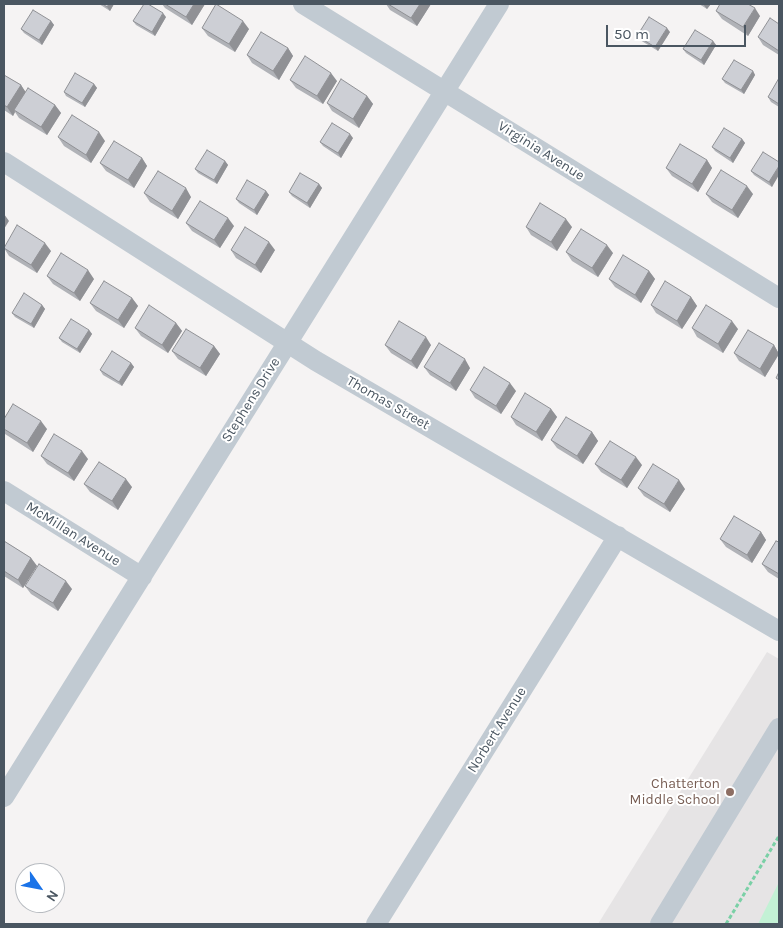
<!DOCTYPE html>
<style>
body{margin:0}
#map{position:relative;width:783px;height:928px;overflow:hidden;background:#f5f3f3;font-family:Karla,sans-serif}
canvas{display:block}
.frame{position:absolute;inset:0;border:5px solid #4a5661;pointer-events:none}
.north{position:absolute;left:15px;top:863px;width:50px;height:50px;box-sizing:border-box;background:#fff;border:1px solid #b7bbc0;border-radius:50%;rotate:123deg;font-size:14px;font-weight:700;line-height:20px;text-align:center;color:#4a5661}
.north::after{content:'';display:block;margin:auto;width:18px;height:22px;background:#1a73e8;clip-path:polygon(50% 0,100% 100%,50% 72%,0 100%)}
.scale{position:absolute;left:606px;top:25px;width:140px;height:22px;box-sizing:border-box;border:2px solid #4a5661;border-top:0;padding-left:6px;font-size:15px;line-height:18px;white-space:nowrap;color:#4a5661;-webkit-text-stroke:4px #fff;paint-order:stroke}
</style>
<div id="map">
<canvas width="783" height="928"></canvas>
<div class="frame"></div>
<div class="north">N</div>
<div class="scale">50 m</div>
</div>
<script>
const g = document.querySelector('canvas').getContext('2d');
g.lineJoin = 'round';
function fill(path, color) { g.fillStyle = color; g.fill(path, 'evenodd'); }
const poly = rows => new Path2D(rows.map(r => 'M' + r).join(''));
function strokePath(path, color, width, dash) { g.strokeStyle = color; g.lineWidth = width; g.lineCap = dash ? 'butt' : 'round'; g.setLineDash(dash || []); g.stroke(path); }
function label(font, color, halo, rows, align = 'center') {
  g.font = font + ' Karla,sans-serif'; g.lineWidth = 4; g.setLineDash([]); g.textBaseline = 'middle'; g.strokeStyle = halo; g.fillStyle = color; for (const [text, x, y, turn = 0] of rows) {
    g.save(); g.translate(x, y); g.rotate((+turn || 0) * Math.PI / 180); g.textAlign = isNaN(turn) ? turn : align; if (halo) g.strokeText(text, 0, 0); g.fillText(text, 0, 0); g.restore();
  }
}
const education = poly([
 [767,652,779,659,779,924,598,924]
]);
const green = poly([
 [779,882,779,924,758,924]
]);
const path = poly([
 [726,924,779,836]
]);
const minor = poly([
 [303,4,779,298],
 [4,162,316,361,779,631],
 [4,491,142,577],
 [4,797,499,4],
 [376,924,618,536],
 [660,924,779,728]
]);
const wall = poly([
 [99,4,114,4,110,11],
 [162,4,205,4,192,25,165,8],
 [386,4,431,4,417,26,390,10],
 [699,4,711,4,707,9],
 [716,11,760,16,748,36,722,19],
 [166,17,155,36,136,25,133,21],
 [51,21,54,25,42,45,24,33,21,29],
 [779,24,779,55,763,45,758,37],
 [202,28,249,29,235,52,208,36],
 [670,32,658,51,640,40,637,36],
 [713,41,716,45,704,65,686,53,683,49],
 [288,48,293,56,279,80,252,63,247,55],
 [753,71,755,75,744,94,725,83,722,79],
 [4,75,21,85,25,92,55,105,61,113,47,135,19,118,15,112,13,116,4,110],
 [779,78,779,107,771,102,768,97],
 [290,80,337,81,323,104,296,88],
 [94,84,97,88,85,107,66,96,64,92],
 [367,96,373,104,359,128,332,111,327,103],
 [58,137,105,141,91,163,64,146],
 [353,138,341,158,323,146,320,142],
 [742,139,745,143,733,163,715,151,712,147],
 [142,158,147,166,134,188,106,171,100,163],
 [707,160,712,168,698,192,672,176,666,168],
 [225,161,228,165,217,184,198,173,195,169],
 [779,162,772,187,754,175,751,171],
 [319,184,322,188,310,208,292,196,289,192],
 [266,191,269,195,257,215,239,203,236,199],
 [144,193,191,197,178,219,150,202],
 [706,194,753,194,738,218,712,202],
 [186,223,234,226,220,248,192,231],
 [526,227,572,227,557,251,531,235],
 [4,248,51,251,37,273,9,256],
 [231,250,275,250,261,273,236,258],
 [566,252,613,253,598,277,572,261],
 [649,271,655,279,641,303,615,287,609,279],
 [47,276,94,279,80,301,53,284],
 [691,297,697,306,682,329,656,313,651,305],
 [132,298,138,306,124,328,96,311,90,303],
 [42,305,45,309,34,328,15,317,12,313],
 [176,323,182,331,168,353,141,336,135,328],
 [692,328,738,329,723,353,697,337],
 [89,330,92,334,80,353,62,342,59,338],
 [385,345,431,345,417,369,391,353],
 [774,345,779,354,765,377,739,361,734,353],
 [214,346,220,354,206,376,178,359,172,351],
 [131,363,134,367,122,386,103,375,100,370],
 [424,367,470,368,456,391,430,375],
 [470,390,516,391,501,414,475,398],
 [551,409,557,417,542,441,516,425,511,417],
 [4,419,47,429,33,452,5,434,4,433],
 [592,432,598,441,583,464,557,448,551,440],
 [41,456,88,459,74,481,47,464],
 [595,464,642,465,627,488,601,472],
 [84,484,132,487,118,510,90,492],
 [638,488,685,489,670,512,644,496],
 [761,532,766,540,752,563,726,547,720,539],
 [4,541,31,558,37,566,23,588,4,576],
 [779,542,779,579,768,572,762,564],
 [25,586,72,589,58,611,31,594]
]);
const shadedWall = poly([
 [109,4,114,4,110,11,107,7],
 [194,4,205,4,192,25,186,17],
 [420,4,431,4,417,26,411,18],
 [703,4,711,4,707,9],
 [755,8,760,16,748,36,743,27],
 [163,13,166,17,155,36,152,32],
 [51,21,54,25,42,45,39,40],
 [243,21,249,29,235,52,229,44],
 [667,28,670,32,658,51,655,47],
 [713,41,716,45,704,65,701,60],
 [288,48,293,56,279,80,273,71],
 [753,71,755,75,744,94,741,90],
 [331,73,337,81,323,104,317,96],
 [94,84,97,88,85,107,82,103],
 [21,85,27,94,14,110,15,112,13,116,7,107],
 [367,96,373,104,359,128,353,119],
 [55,105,61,113,47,135,41,127],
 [99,132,105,141,91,163,86,155],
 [350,134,353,138,341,158,338,153],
 [742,139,745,143,733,163,730,158],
 [142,158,147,166,134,188,128,180],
 [707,160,712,168,698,192,692,184],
 [225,161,228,165,217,184,214,180],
 [779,166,779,175,772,187,769,182],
 [319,184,322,188,310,208,307,203],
 [747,186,753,194,738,218,732,210],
 [186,188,191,197,178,219,172,211],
 [266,191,269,195,257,215,254,210],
 [4,214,9,221,4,229],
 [228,218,234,226,220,248,214,240],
 [566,219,572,227,557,251,551,242],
 [269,242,275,250,261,273,255,265],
 [45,243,51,251,37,273,31,265],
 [607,245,613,253,598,277,592,268],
 [88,270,94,279,80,301,74,293],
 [649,271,655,279,641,303,635,295],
 [691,297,697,306,682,329,677,321],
 [132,298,138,306,124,328,118,320],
 [42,305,45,309,34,328,31,324],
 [732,321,738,329,723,353,718,344],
 [176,323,182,331,168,353,162,345],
 [89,330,92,334,80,353,77,349],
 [426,337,431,345,417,369,411,361],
 [774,345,779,354,765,377,760,369],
 [214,346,220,354,206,376,200,368],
 [465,359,470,368,456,391,450,383],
 [131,363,134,367,122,386,119,382],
 [510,383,516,391,501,414,496,406],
 [551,409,557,417,542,441,536,432],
 [41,421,47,429,33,452,27,443],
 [592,432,598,441,583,464,577,456],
 [82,451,88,459,74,481,68,473],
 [636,457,642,465,627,488,621,480],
 [126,479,132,487,118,510,112,501],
 [679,480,685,489,670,512,664,504],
 [761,532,766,540,752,563,747,555],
 [31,558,37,566,23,588,18,580],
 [66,581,72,589,58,611,53,603]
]);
const building = poly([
 [103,4,109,4,107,7,103,4],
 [144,4,148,4,163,13,152,32,133,21,144,4],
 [165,4,194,4,186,17,165,4],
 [216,4,243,21,229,44,202,28,216,4],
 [388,4,420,4,411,18,388,4],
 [720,4,748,4,755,8,743,27,716,11,720,4],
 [33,10,51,21,39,40,21,29,33,10],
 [649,17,667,28,655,47,637,36,649,17],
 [770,18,779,24,779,51,758,37,770,18],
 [695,30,713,41,701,60,683,49,695,30],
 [261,32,288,48,273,71,247,55,261,32],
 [305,56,331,73,317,96,290,80,305,56],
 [734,60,753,71,741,90,722,79,734,60],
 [75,73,94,84,82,103,64,92,75,73],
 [4,75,21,85,7,107,4,105,4,75],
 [779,78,779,104,768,97,779,78],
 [341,79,367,96,353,119,327,103,341,79],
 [28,88,55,105,41,127,14,110,28,88],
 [72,115,99,132,86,155,58,137,72,115],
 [332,123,350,134,338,153,320,142,332,123],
 [724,128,742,139,730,158,712,147,724,128],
 [114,141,142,158,128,180,100,163,114,141],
 [680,144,707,160,692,184,666,168,680,144],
 [207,150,225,161,214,180,195,169,207,150],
 [763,152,779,162,779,166,769,182,751,171,763,152],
 [721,170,747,186,732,210,706,194,721,170],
 [158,171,186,188,172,211,144,193,158,171],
 [300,173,319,184,307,203,289,192,300,173],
 [247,180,266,191,254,210,236,199,247,180],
 [200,201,228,218,214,240,186,223,200,201],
 [540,203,566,219,551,242,526,227,540,203],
 [17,225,45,243,31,265,4,248,17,225],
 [245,227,269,242,255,265,231,250,245,227],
 [581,229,607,245,592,268,566,252,581,229],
 [61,253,88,270,74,293,47,276,61,253],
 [623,255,649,271,635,295,609,279,623,255],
 [104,281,132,298,118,320,90,303,104,281],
 [665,281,691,297,677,321,651,305,665,281],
 [24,293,42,305,31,324,12,313,24,293],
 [149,305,176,323,162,345,135,328,149,305],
 [706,305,732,321,718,344,692,328,706,305],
 [71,319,89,330,77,349,59,338,71,319],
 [399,321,426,337,411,361,385,345,399,321],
 [186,329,214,346,200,368,172,351,186,329],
 [748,330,774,345,760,369,734,353,748,330],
 [439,343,465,359,450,383,424,367,439,343],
 [112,351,131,363,119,382,100,370,112,351],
 [484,367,510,383,496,406,470,390,484,367],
 [779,372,779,380,776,378,779,372],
 [525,393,551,409,536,432,511,417,525,393],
 [13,404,41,421,27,443,4,429,4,419,13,404],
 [566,417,592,432,577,456,551,440,566,417],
 [54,434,82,451,68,473,41,456,54,434],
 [610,441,636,457,621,480,595,464,610,441],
 [99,462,126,479,112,501,84,484,99,462],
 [653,464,679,480,664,504,638,488,653,464],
 [734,516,761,532,747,555,720,539,734,516],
 [4,541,31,558,18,580,4,571,4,541],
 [776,541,779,542,779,574,762,564,776,541],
 [39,564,66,581,53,603,25,586,39,564]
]);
const markers = [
 [730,792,5,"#8d6e63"]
];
const streetNames = [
 ["Virginia Avenue",541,151,32],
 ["Stephens Drive",251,400,-58],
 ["Thomas Street",388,403,30],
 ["McMillan Avenue",73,534,32],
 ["Norbert Avenue",497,730,-58]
];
const educationNames = [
 ["Chatterton",720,784],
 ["Middle School",720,800]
];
fill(education, '#e6e4e5');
fill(green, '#c3f1d5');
strokePath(path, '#7ad0a6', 3, [4, 2.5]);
strokePath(minor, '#c1cad2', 20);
fill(wall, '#b0b2b7');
fill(shadedWall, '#909195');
fill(building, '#cdcfd5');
strokePath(building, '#909195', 1);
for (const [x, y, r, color] of markers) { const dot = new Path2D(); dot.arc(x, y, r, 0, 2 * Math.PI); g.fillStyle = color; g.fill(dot); strokePath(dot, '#fff', 2); }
label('14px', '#4a5661', '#fff', streetNames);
label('14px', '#785e54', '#fff', educationNames, 'right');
</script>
